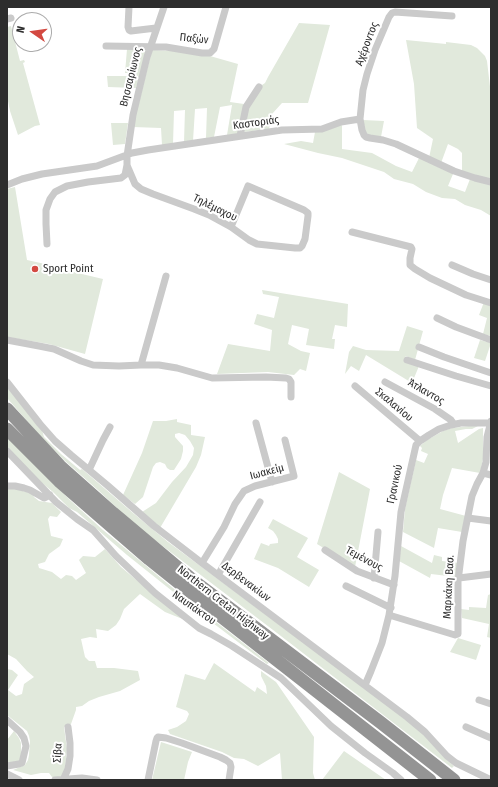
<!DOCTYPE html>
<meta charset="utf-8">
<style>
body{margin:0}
#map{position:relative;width:498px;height:787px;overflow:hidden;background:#fff;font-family:"Fira Sans Condensed",sans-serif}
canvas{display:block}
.frame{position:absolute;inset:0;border:8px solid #2d2d2d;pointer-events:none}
.north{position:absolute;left:12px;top:12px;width:40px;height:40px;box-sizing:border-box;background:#fff;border:1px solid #ababab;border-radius:50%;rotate:283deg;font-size:11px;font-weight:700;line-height:16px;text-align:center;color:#2d2d2d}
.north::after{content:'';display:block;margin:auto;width:14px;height:18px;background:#d34941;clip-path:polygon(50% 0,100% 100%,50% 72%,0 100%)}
</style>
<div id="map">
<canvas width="498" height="787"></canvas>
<div class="frame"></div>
<div class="north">N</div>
</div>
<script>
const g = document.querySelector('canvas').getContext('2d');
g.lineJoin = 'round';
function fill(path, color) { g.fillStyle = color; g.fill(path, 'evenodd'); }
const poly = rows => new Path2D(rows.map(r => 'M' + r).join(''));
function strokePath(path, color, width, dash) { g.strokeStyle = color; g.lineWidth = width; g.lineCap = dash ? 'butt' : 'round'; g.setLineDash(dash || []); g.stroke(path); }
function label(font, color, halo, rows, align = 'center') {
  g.font = font + ' "Fira Sans Condensed",sans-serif'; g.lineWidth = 4; g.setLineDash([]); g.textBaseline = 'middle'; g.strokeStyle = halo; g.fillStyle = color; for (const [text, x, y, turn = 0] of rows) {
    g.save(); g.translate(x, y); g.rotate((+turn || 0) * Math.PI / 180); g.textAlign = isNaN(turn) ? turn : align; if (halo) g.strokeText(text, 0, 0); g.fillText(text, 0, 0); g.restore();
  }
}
const green = poly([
 [299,23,330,25,308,103,282,103,272,114,269,129,244,132,247,109,262,85,265,83,268,77],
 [11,26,20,61,24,60,25,62,23,63,40,125,35,126,18,135,10,111,7,96,7,27],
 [406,40,446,44,446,42,471,45,477,48,485,56,487,61,491,95,491,179,462,172,462,153,458,149,448,144,441,163,429,158,433,139,417,128,414,84],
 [127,49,146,50,146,52,136,88,108,87,107,76,128,76,128,73,125,73],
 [152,50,175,51,210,56,238,64,230,102,244,104,238,134,227,135,232,105,220,107,214,137,206,138,207,108,195,109,193,141,184,142,185,110,174,111,173,144,162,145,161,128,133,127],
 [363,120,384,121,381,137,370,135,366,133],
 [111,123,128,123,125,144,113,145],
 [342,125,342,149,372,153,396,166,412,172,419,158,453,174,448,186,465,192,470,179,491,184,491,216,481,210,465,205,455,199,442,198,426,192,413,184,394,179,384,172,342,158,318,153,284,144,301,141,313,143,315,132],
 [15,187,27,260,63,268,65,270,103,279,85,354,49,344,7,337,7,189],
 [262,290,348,304,347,327,335,325,332,339,335,339,334,349,306,345,309,329,292,325,288,344,301,351,310,353,306,371,300,369,294,375,268,372,217,374,228,344,270,351,272,330,254,324,257,314,274,318,279,297,263,294],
 [484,302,491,305,491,336,483,334,487,318,479,315],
 [407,326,423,331,415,360,406,356,404,360,419,366,412,383,366,355,359,371,351,366,345,374,349,352,353,346,366,350,399,351],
 [480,340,491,343,485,361,474,358],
 [7,387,42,430,44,437,61,454,80,470,82,469,133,513,168,542,396,711,421,732,446,759,454,766,452,768,277,633,135,525,99,491,65,461,41,437,7,398],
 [177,419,177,422,191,425,191,435,205,437,201,455,196,467,160,528,142,512,156,503,172,482,186,467,193,455,194,448,190,441,185,435,179,433,175,434,175,437,183,446,183,451,181,459,174,470,170,470,167,468,165,464,160,462,156,463,153,467,143,497,135,504,123,495,142,453,153,421,166,421],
 [469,426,478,426,472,429,466,429,455,431,458,443,479,429,483,428,483,459,480,473,452,468,443,495,440,509,466,516,462,532,438,528,434,548,403,532,405,509,416,460,424,463,428,454,421,451,422,448,420,446,427,440,443,431,452,428],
 [7,437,70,500,103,530,185,598,269,663,267,664,201,614,127,555,77,512,69,508,53,492,29,472,7,446],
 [339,472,370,489,355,567,317,544],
 [7,488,13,488,33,494,34,497,39,501,52,503,61,512,57,517,50,516,48,519,51,536,63,539,60,546,49,554,45,562,38,564,39,568,52,572,61,579,66,575,72,576,76,580,86,573,79,560,83,556,95,557,105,549,121,567,159,599,185,620,165,612,140,594,124,609,120,619,116,625,108,631,96,629,97,638,90,637,81,639,85,657,89,661,95,661,97,668,114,668,138,671,140,680,120,691,99,697,89,701,82,706,76,707,76,710,71,724,64,727,67,749,65,770,63,776,55,778,52,777,49,773,41,773,31,775,13,770,25,765,28,760,29,755,30,741,29,736,27,731,7,715,7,669,12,670,18,675,8,690,16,696,22,694,24,684,34,677,27,671,16,659,7,654],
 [273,519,308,538,297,557,319,570,309,587,278,568,254,559,261,543,269,546,270,544,278,543,278,539,276,535,273,531,268,528],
 [401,546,432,563,434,555,442,557,442,561,458,563,456,577,431,574,430,578,399,561],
 [491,594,491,638,487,637,489,624,462,618,461,609,469,610,469,607,486,608,488,595],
 [458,638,481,645,476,660,450,652],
 [214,663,255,692,257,687,267,694,266,686,261,676,261,671,265,674,276,682,314,737,313,773,315,780,282,780,280,753,258,766,244,759,234,758,222,752,170,734,168,730,177,727,186,721,189,714,187,711,176,707,185,674,205,680],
 [14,731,19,738,21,743,21,759,18,762,7,763,7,740],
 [161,742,192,752,188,762,184,780,152,780],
 [344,751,386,780,322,780]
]);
const minor = poly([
 [129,7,128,27,129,30,131,31,156,28],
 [164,7,147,57,133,115,127,156,127,165,129,170,135,184,141,189,153,194,194,209,209,215,231,227,249,240,257,244,295,248,300,248,302,246,305,239,308,216,308,213,304,210,248,186,231,227],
 [7,19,11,18],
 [106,46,166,47,202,53,210,53,214,49,226,7],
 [360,119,363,90,367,74,375,50,389,17,392,13,395,12,452,16],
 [240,136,246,107,259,87],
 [7,185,22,179,42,174,97,166,132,153,148,150,282,130,322,129,341,122,360,119,362,130,364,135,366,137,370,138,383,140,396,144,454,171,475,178,491,182],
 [352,232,411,247,412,249,410,258,410,265,415,269,430,278,466,295,491,303],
 [47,244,46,224,46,210,50,199,55,192,67,186,88,182,121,178,125,175,127,165],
 [452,265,473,274,491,280],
 [437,318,456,327,491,340],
 [7,340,39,346,54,349,81,361,93,365,119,366,141,365,159,365,177,368,212,378,266,377,286,378,289,379,291,382,291,397],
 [419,347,444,357,491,373],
 [407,360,456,376,491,386],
 [141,365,166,276],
 [7,382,40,424,55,441,71,455,107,485,154,526,202,563,407,717,425,732,447,756,456,763,489,779],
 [385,382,435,409,451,420,454,424],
 [355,386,420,441],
 [491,421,487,437,486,462,483,473,491,475],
 [256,423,272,482],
 [7,451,56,502,77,519,93,530,116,556,155,593,199,628,211,634,232,646,281,678,331,726,365,753,393,773,401,780],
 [89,470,103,440,110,427],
 [7,486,15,486,24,488,30,490,44,498,50,495],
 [468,518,491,521],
 [325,550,357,571,394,585],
 [202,563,224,527,235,504,244,491,255,486,294,476,285,440],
 [218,575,260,502],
 [374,578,378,532],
 [459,578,491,574],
 [346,586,391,608],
 [389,615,455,635,458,634,458,581,463,541,472,496,477,484,483,473],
 [365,685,371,671,382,643,389,615,395,576,401,512,416,445,420,441,429,435,439,429,451,425,461,423,490,423],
 [479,700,491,704],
 [7,720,20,732,24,738,26,746,22,763,19,764,7,766],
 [466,727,491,738],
 [7,774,19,780],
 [55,780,82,778,97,780],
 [63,780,68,769,70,756,70,743,68,727],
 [148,780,156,741,157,738,158,737,166,738,182,743,220,757,226,760,230,763,231,767,229,780]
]);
const motorway = poly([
 [7,409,60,466,113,513,195,582,380,722,454,780],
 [7,429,59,481,149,559,219,615,430,780]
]);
const markers = [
 [35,269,4,"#d34941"]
];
const streetNames = [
 ["Παξών",194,39,6],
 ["Αχέροντος",367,44,-69],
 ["Βησσαρίωνος",131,77,-76],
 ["Καστοριάς",256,123,-8],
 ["Τηλέμαχου",215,208,26],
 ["Άτλαντος",426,392,30],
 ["Σκαλανίου",394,405,40],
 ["Ιωακείμ",267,472,-15],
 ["Γρανικού",395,484,-78],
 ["Τεμένους",364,559,28],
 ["Δερβενακίων",246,582,37],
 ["Μαρκάκη Βασ.",449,587,-87],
 ["Northern Cretan Highway",223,603,38],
 ["Ναυπάκτου",194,608,35],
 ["Σίβα",58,753,-86]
];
const poiNames = [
 ["Sport Point",43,269]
];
fill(green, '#e1e9dc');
strokePath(minor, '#cacaca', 7);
strokePath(motorway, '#949494', 13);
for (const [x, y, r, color] of markers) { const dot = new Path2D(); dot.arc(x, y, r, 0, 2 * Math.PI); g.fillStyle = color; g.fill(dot); strokePath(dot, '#fff', 1.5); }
label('11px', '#2d2d2d', '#fff', streetNames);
label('11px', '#2d2d2d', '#fff', poiNames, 'left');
</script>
